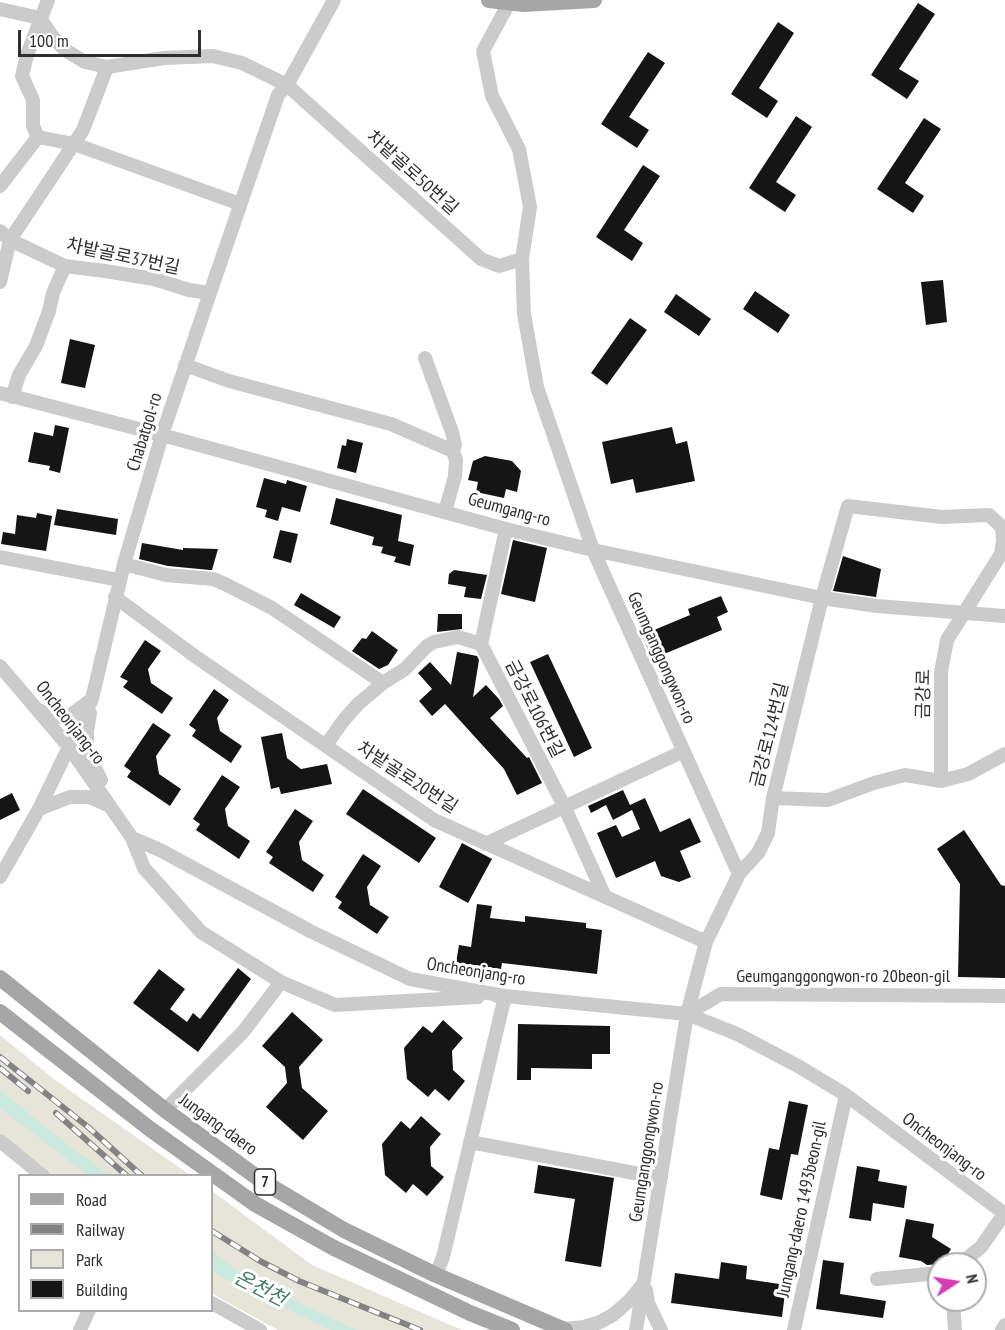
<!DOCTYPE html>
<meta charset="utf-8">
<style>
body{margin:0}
#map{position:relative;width:1005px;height:1330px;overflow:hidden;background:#fff;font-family:"PT Sans Narrow",sans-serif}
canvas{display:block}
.legend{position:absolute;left:18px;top:1174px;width:195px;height:138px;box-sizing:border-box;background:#fff;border:2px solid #ababab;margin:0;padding:8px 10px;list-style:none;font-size:18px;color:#2e2e2e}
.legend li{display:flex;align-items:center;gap:12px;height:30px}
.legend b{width:30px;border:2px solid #ababab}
.north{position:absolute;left:927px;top:1252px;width:60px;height:60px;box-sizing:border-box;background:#fff;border:2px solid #ababab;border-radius:50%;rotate:78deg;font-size:16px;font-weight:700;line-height:24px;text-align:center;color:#2e2e2e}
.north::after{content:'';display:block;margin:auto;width:21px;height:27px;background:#d73eb6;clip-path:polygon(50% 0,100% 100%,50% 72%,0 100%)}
.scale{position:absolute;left:18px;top:30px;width:183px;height:27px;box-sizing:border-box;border:3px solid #2e2e2e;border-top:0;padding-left:8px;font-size:18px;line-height:21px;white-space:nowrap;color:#2e2e2e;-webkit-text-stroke:4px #fff;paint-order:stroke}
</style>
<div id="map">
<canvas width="1005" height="1330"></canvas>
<ul class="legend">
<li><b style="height:8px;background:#a6a6a6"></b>Road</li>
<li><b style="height:8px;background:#838383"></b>Railway</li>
<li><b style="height:16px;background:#e7e4da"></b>Park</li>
<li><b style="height:16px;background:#151515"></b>Building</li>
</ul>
<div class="north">N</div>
<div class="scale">100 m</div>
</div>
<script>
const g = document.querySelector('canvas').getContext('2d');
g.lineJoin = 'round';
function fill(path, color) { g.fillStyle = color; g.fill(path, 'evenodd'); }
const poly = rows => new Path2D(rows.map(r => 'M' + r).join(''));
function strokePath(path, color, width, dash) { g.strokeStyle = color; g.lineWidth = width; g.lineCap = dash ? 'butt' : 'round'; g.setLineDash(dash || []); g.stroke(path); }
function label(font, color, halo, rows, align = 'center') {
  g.font = font + ' "PT Sans Narrow","Noto Sans KR",sans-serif'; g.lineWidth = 6; g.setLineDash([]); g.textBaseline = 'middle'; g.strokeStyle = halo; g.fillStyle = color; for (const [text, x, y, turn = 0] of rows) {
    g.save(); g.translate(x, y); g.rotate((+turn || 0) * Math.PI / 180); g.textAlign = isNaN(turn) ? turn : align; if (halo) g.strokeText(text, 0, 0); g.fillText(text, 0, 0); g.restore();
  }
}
const green = poly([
 [0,1035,55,1080,190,1175,52,1175,0,1134],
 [212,1191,312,1265,462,1330,278,1330,218,1297,212,1293]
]);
const water = poly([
 [0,1090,61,1140,109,1175,88,1175,0,1108],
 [212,1252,247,1278,356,1330,331,1330,222,1277,212,1269]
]);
const building = poly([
 [918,3,935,14,899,69,919,81,907,99,871,75],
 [778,22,794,33,759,88,778,101,767,118,731,94],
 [648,52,665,63,629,117,649,130,637,148,601,124],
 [796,116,812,127,776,182,796,195,785,212,749,188],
 [924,118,941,129,905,183,924,196,913,213,877,189],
 [643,165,660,176,624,230,643,243,632,261,596,237],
 [943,280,947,322,926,325,921,282],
 [755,291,790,315,778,333,743,309],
 [676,294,711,319,699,336,664,312],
 [630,318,647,330,607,385,591,373],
 [70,339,95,345,85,388,61,383],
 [55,425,69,428,60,473,49,470,50,466,28,462,34,432,53,436],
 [672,427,676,444,687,441,695,481,636,493,633,479,611,484,602,442],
 [347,439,363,443,356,473,337,468,342,445,346,446],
 [485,456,512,461,521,471,517,492,506,489,504,498,476,492,478,482,468,480,473,461],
 [264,478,286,484,287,480,307,486,300,512,282,507,278,521,265,517,267,510,256,507],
 [336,498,402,515,398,541,414,545,410,566,394,562,396,557,381,553,383,547,372,545,374,537,330,524],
 [57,509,118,519,116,535,54,525],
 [37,513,52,516,46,551,1,544,3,532,15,534,17,515,36,518],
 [280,530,298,534,291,563,273,558],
 [513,540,547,548,535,602,501,594],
 [142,543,183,550,183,548,218,549,212,570,210,570,168,566,139,559],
 [843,556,881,569,876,597,833,591],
 [454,570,487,575,481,599,464,597,466,587,448,584,449,574],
 [301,593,341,617,334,628,294,605],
 [721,596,728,612,717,617,722,630,652,659,642,635,690,615,688,609],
 [438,614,462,614,462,629,437,632],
 [372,631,398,650,388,665,379,669,352,651,362,638,366,639],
 [145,640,161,651,148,669,151,683,173,698,162,714,123,687,128,681,120,677],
 [457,652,477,656,479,660,473,697,486,685,499,699,503,706,490,718,527,758,529,757,542,783,517,795,504,769,445,704,432,716,419,701,432,689,418,673,430,662,451,685],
 [548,654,592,748,574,757,530,662],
 [214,689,229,700,217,718,220,731,242,746,231,763,192,736,196,730,189,725],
 [153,723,171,735,156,756,159,774,181,789,170,806,127,777,131,771,124,766],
 [282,733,287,758,301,769,327,764,332,784,281,794,279,787,271,789,261,737],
 [222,775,240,787,225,809,228,826,250,841,239,859,196,830,200,824,193,819],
 [363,789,436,838,419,863,346,814],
 [623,790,630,805,645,798,660,832,690,818,701,842,680,851,691,877,679,882,661,876,655,861,616,878,597,833,616,825,622,837,640,829,632,810,613,820,606,805,591,813,588,806],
 [12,793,20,810,0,820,0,799],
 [295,809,313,821,299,842,302,860,324,875,313,892,269,863,273,857,266,852],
 [964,830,1001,885,1005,886,1005,978,958,977,960,884,937,849],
 [462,843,492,859,468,903,439,887],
 [363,854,381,866,367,887,370,905,389,917,377,934,338,908,342,902,335,897],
 [477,904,492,906,490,918,525,922,525,916,586,923,586,928,602,930,597,974,502,963,501,969,456,963,459,945,471,947],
 [238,968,251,979,198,1052,133,1003,159,969,185,989,170,1009,187,1022,193,1013,200,1019],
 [292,1012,323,1040,299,1067,302,1088,328,1111,303,1140,266,1107,287,1083,285,1067,262,1046],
 [443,1020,463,1038,452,1051,453,1070,465,1081,449,1101,435,1089,428,1097,407,1079,404,1048,423,1026,432,1033],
 [518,1024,610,1026,610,1054,592,1054,592,1069,531,1068,531,1080,517,1080],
 [789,1101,808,1105,798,1155,791,1154,782,1200,760,1195,769,1148,779,1150],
 [421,1116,441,1134,430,1147,431,1166,444,1177,427,1196,413,1184,406,1193,385,1175,382,1144,401,1121,410,1129],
 [538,1165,614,1178,601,1267,565,1261,575,1199,534,1193],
 [857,1166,880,1170,878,1181,907,1186,904,1208,873,1203,871,1221,849,1218],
 [906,1219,934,1224,932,1237,951,1249,942,1264,927,1265,921,1261,899,1257],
 [823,1260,844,1263,840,1294,886,1301,883,1318,816,1309],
 [721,1262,747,1266,746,1279,786,1285,782,1317,671,1303,675,1273,719,1279]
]);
const minor = poly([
 [509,3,483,51,492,96,519,149,530,207,522,259,524,314,537,387,593,550,739,874,706,942,687,1014,636,1330],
 [0,9,40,18,52,36,65,50,85,62,107,67,164,58,213,56,242,63,287,85,481,259,499,266,522,259],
 [38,137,33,126,33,100,22,76,27,55,48,0],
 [0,186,38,137,74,144,240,204],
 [0,231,10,240,65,266,105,271,154,279,189,290,210,293],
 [0,282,10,240,83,130,107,67],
 [185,365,229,381,391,424,453,451,455,445,452,432,425,358],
 [0,393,162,435,506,529,593,550,822,598,877,606,1005,616],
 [12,397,19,375,36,346,49,311,53,293,65,266],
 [445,512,455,476,456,460,453,451],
 [506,529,481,644,564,806,605,897],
 [0,557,119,580],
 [124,564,166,575,213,579,225,584,272,608,383,683,405,669,427,646,434,642,458,637,481,644],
 [115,597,196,657,434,820,706,942],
 [0,666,69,747,132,838,160,850,310,931,410,979,505,996,687,1014,737,1034,798,1066,846,1095,1005,1214],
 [39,710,51,717,68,717,88,702],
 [90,713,87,731,87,751,101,780],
 [326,745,343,721,358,704,383,683],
 [773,798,828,800,874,783,905,775,941,781,968,774,1005,754],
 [39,809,70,797,90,797,110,806],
 [132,838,144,868,201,932,281,982,335,1005,478,997],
 [485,844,684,751],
 [739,874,758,853,768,833,773,798,822,598,848,506,942,517,989,515,1002,527,1003,541,1001,554,947,640,941,672,941,781],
 [0,877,39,809,92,699,124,564,162,435,210,293,278,95,287,85,334,0],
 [687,1014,721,994,1005,996],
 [165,1110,243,1032,281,982],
 [0,1141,43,1176],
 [470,1142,661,1178],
 [960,1264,981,1247,1004,1214],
 [436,1275,443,1257,505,996,497,996],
 [877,1279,939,1273],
 [646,1290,648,1303,661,1330],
 [953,1300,955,1330],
 [212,1303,260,1330],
 [564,1329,584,1327,600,1322,613,1315,630,1300,643,1284],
 [80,1330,89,1310],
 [794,1330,846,1095],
 [1002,1330,1005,1325]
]);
const major = poly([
 [489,0,524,4,594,0],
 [0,978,165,1110,262,1181,344,1230,436,1275,565,1330],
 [0,1012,150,1129,255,1204,334,1248,470,1313,512,1330]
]);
const rail = poly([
 [0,1057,88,1127,142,1176],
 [0,1068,28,1091],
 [56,1113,127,1176],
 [212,1231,260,1261,299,1281,420,1330]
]);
const shields = [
 [265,1182,21]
];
const shieldNames = [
 ["7",265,1182]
];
const streetNames = [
 ["차밭골로50번길",412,173,42],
 ["차밭골로37번길",123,257,12],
 ["Chabatgol-ro",145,432,-73],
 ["Geumgang-ro",509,510,15],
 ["Geumganggongwon-ro",661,658,66],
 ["금강로",924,694,-89],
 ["금강로106번길",534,709,63],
 ["Oncheonjang-ro",70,723,52],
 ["금강로124번길",770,735,-76],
 ["차밭골로20번길",407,778,33],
 ["Oncheonjang-ro",476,972,9],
 ["Geumganggongwon-ro 20beon-gil",843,977],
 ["Jungang-daero",218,1125,36],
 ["Oncheonjang-ro",944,1147,37],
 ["Geumganggongwon-ro",647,1152,-81],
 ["Jungang-daero 1493beon-gil",802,1209,-78]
];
const waterNames = [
 ["온천천",260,1289,27]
];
fill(green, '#e7e4da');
fill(water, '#cae9df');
fill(building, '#151515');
strokePath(minor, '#cbcbcb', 14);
strokePath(major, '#a6a6a6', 16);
strokePath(rail, '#838383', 6);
strokePath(rail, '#fff', 4, [11]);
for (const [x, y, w] of shields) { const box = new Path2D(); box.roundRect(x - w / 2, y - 13, w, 26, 4.5); g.fillStyle = '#fff'; g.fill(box); strokePath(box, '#2e2e2e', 1.5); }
label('bold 16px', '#2e2e2e', null, shieldNames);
label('18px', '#2e2e2e', '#fff', streetNames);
label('italic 20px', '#3d7e69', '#fff', waterNames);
</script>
